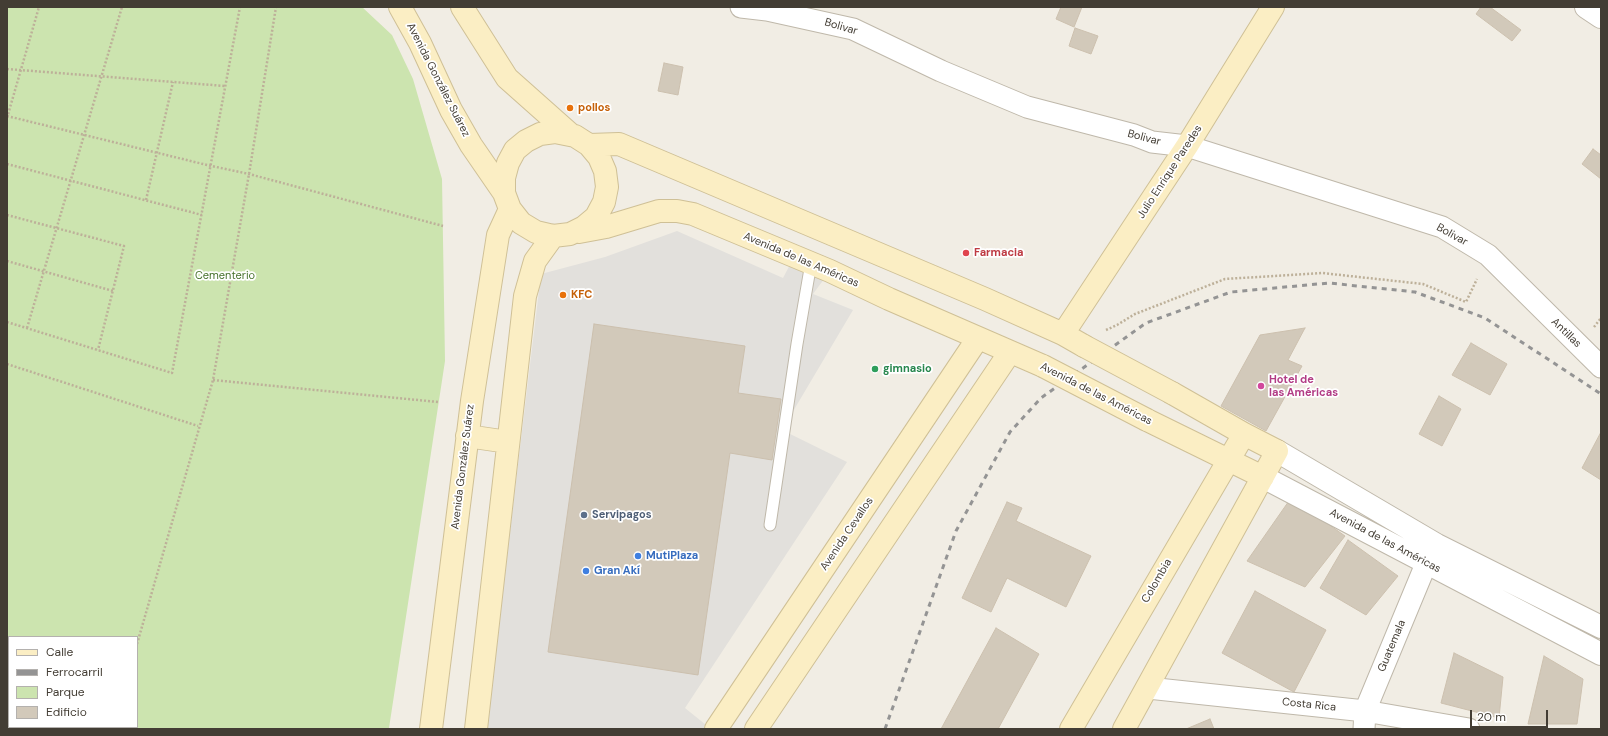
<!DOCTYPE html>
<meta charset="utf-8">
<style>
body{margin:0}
#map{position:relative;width:1608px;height:736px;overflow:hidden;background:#f1ede4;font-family:"DM Sans",sans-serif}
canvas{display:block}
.frame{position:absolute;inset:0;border:8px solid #433d34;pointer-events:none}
.legend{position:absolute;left:8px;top:636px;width:130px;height:92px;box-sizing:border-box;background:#fff;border:1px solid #b4b1ae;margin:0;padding:5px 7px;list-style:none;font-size:12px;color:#433d34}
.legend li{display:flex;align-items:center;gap:8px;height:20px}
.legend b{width:20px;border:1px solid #b4b1ae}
.scale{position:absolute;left:1470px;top:710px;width:78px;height:18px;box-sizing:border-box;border:2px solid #433d34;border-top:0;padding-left:5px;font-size:12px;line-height:14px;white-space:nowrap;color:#433d34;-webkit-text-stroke:3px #fff;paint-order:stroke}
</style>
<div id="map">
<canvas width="1608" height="736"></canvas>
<div class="frame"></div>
<ul class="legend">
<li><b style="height:5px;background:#fbeec4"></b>Calle</li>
<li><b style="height:5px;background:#949494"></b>Ferrocarril</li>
<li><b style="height:11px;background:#cce4af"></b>Parque</li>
<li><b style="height:11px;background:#d2c9ba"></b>Edificio</li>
</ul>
<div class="scale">20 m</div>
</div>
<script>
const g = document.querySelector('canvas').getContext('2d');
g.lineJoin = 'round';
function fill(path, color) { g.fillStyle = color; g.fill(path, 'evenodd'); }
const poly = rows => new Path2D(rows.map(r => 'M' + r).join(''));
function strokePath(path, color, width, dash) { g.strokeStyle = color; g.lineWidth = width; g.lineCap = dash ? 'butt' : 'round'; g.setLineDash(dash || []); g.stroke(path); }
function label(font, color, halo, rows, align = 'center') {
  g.font = font + ' "DM Sans",sans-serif'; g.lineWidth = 3.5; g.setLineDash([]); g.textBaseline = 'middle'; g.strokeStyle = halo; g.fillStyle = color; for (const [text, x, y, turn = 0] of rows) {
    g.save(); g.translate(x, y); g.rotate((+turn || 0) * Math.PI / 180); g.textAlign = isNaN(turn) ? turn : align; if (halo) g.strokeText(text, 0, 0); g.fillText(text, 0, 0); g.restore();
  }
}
const green = poly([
 [7,7,362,7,392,35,413,79,442,179,445,361,389,728,7,729],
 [9,637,137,637,137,727,9,727]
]);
const parking = poly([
 [677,231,783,278,794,257,830,271,813,294,853,310,782,430,847,462,685,708,711,729,486,729,541,274,605,257]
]);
const building = poly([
 [1061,7,1082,7,1074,27,1056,19,1061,7],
 [1481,7,1490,7,1521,30,1512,41,1476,14,1481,7],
 [1075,28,1098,36,1091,54,1069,46,1075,28],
 [664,63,683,67,678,95,658,91,664,63],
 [1593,149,1601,155,1601,179,1582,164,1593,149],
 [594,324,745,346,738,393,781,399,772,460,730,453,698,675,548,652,594,324],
 [1305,328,1288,360,1302,366,1266,431,1221,406,1260,335,1305,328],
 [1471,343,1507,364,1490,395,1452,375,1471,343],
 [1439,396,1461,409,1442,446,1419,434,1439,396],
 [1601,432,1601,480,1582,468,1601,432],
 [1291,498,1345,536,1305,587,1247,561,1291,498],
 [1007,502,1022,508,1016,521,1091,556,1066,607,1007,578,991,612,962,598,1007,502],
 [1348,540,1398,576,1366,615,1320,588,1348,540],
 [1255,591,1326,630,1294,692,1222,653,1255,591],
 [996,628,1039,654,998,729,941,729,996,628],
 [1454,653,1503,677,1499,718,1441,703,1454,653],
 [1544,656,1583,679,1577,724,1528,724,1544,656],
 [1210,719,1214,729,1186,729,1210,719]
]);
const path = poly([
 [7,69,225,86],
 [7,116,207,165,249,174,443,226],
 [7,118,39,7],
 [7,164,202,215],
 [146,200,173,82],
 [7,215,124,246,98,350],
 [7,261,113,291],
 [7,322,172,373,240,7],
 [1594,327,1601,318],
 [27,328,122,7],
 [1106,330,1117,325,1135,314,1225,279,1322,273,1423,284,1466,302,1477,279],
 [7,364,198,426],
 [213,380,438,402],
 [137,644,213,380,249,174,276,7],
 [113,729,114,727]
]);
const service = poly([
 [770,525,797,344,811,263]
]);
const minor = poly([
 [741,7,767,10,853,29,941,71,1027,107,1134,135,1152,142,1187,146,1442,227,1488,255,1601,367],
 [1148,688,1365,711,1469,729],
 [1364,729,1365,711,1426,564]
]);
const tertiary = poly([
 [1586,7,1601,17],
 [1277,451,1437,545,1601,627],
 [1263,477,1601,654]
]);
const secondary = poly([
 [400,7,420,43,451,110,471,145,504,193,510,209,521,223,536,232,553,236,570,234,584,227,596,217,604,202,607,187,605,171,599,157,589,145,575,136,555,132,540,134,526,141,515,150,508,163,504,178,504,193],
 [462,7,507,78,570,134],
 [589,145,619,144,985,299,1063,334,1084,346],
 [579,232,606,227,659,211,677,211,693,214,830,271,889,299,1043,366],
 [1063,334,1187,146,1273,7],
 [1147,420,1263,477],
 [467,436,508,442],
 [431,729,472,401,498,235,510,209],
 [476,729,525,296,535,261,553,236],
 [716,729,978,338],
 [756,729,1010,352],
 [1071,729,1244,434],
 [1124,729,1277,451,1244,434,1172,393]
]);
const rail = poly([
 [885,729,956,531,1010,432,1041,398,1146,323,1231,292,1329,283,1415,292,1485,318,1601,394]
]);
const secondaryBridge = poly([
 [1084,346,1172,393],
 [1043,366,1147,420]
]);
const markers = [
 [570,108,4,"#e8710a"],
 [966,253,4,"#e0444e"],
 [563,295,4,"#e8710a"],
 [875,369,4,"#2e9e5b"],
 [1261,386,4,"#d1479c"],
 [584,515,4,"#5c6f8a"],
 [638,556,4,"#3f7fe0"],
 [586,571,4,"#3f7fe0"]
];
const streetNames = [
 ["Bolivar",841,27,16],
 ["Avenida González Suárez",438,80,63],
 ["Bolivar",1144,138,15],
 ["Julio Enrique Paredes",1170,172,-57],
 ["Bolivar",1452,235,29],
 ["Avenida de las Américas",801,260,23],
 ["Antillas",1566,333,44],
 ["Avenida de las Américas",1096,394,27],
 ["Avenida González Suárez",463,467,-83],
 ["Avenida Cevallos",847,534,-56],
 ["Avenida de las Américas",1385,541,28],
 ["Colombia",1157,581,-60],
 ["Guatemala",1392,646,-67],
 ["Costa Rica",1309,705,6]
];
const foodNames = [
 ["pollos",578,108],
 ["KFC",571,295]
];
const healthNames = [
 ["Farmacia",974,253]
];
const parkNames = [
 ["Cementerio",225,276]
];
const leisureNames = [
 ["gimnasio",883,369]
];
const hotelNames = [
 ["Hotel de",1269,380],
 ["las Américas",1269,393]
];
const serviceNames = [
 ["Servipagos",592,515]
];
const shopNames = [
 ["MutiPlaza",646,556],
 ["Gran Akí",594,571]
];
fill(green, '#cce4af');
fill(parking, '#e2e0dc');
fill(building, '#d2c9ba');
strokePath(building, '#ccc0ae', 1);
strokePath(service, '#bfb8aa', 13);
strokePath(minor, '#bfb8aa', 23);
strokePath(tertiary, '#bfb8aa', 24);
strokePath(secondary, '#cfc096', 24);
strokePath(path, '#bdb099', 2.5, [2, 2]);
strokePath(service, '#fff', 11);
strokePath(minor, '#fff', 21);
strokePath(tertiary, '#fff', 22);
strokePath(secondary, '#fbeec4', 22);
strokePath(rail, '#949494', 3, [5, 5]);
strokePath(secondaryBridge, '#cfc096', 24, []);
strokePath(secondaryBridge, '#fbeec4', 22);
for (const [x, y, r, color] of markers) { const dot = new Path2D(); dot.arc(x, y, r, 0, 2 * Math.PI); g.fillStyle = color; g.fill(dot); strokePath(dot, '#fff', 1.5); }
label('11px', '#433d34', '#fff', streetNames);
label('bold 11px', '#c56008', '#fff', foodNames, 'left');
label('bold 11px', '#be3a42', '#fff', healthNames, 'left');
label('11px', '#46712b', '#fff', parkNames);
label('bold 11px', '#27864d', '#fff', leisureNames, 'left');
label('bold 11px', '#b23c85', '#fff', hotelNames, 'left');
label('bold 11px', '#4e5e75', '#fff', serviceNames, 'left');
label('bold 11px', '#366cbe', '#fff', shopNames, 'left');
</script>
